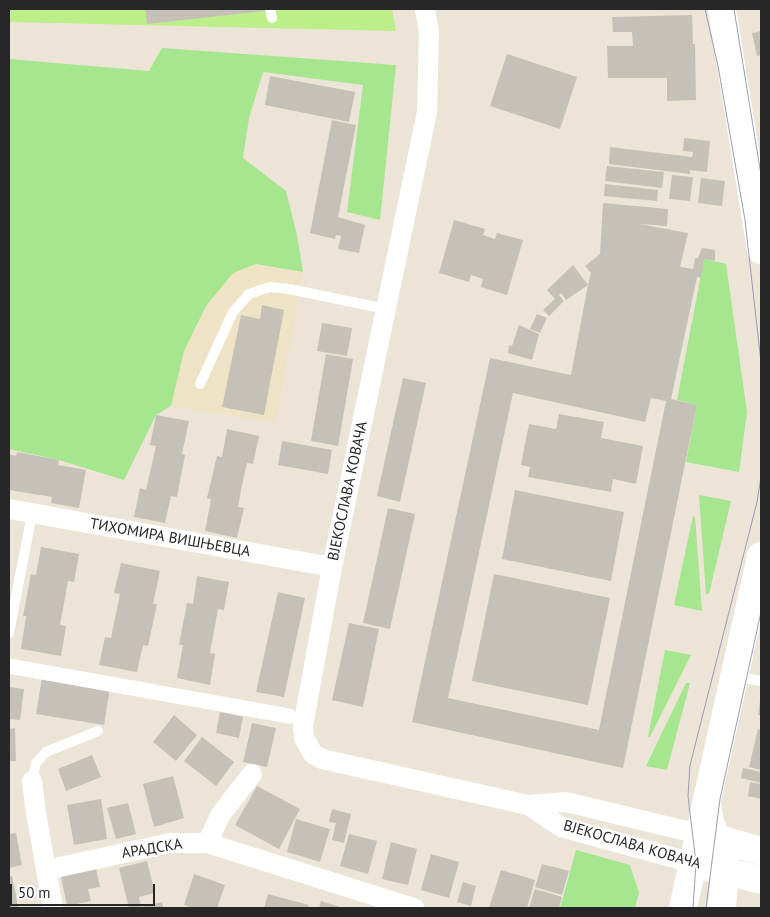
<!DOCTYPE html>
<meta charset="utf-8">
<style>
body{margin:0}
#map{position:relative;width:770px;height:917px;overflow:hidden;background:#ebe4d7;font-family:"PT Sans",sans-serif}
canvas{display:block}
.frame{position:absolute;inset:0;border:10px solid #272727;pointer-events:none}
.scale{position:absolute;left:10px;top:884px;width:145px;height:22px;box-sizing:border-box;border:2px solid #272727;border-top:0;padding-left:6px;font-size:15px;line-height:18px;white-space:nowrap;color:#272727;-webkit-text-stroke:4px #fff;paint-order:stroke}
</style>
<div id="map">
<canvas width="770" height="917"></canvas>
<div class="frame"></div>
<div class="scale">50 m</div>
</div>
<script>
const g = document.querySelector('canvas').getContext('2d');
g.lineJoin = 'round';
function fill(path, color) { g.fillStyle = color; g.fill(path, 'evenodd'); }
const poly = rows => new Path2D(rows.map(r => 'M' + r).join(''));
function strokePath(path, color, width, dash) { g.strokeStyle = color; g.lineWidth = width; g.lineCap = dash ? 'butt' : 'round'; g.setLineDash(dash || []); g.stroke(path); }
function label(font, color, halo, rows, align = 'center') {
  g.font = font + ' "PT Sans",sans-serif'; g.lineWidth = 4.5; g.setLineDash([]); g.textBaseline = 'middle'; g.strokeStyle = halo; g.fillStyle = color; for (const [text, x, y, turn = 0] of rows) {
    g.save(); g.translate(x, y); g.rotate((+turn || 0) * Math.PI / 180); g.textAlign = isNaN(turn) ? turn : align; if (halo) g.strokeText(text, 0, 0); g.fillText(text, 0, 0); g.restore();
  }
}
const education = poly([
 [256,264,303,272,276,423,171,406,184,351,206,306,233,273]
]);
const green = poly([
 [162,48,396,65,380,220,347,212,363,85,263,72,249,118,243,158,286,191,297,235,303,272,256,264,233,273,206,306,184,351,171,406,156,415,124,480,59,460,9,449,9,59,149,71],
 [704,259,726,264,747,412,739,472,686,462,697,405,677,400],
 [699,495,731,501,709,594,706,594],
 [693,516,695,517,702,611,674,605],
 [665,650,691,655,650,737,648,737],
 [686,683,690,683,667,770,646,766],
 [576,850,630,865,639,893,635,908,560,908]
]);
const pitch = poly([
 [9,9,392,9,396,31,9,22]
]);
const building = poly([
 [145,9,265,9,265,11,147,24],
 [692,15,693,44,695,44,696,100,667,101,667,78,608,78,607,46,633,46,632,32,613,32,612,17],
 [761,31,761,55,757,56,752,33],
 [507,54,577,77,560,129,490,106],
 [270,76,355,92,349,122,265,105],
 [332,120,356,125,338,217,365,225,359,253,338,249,341,236,336,235,335,239,310,233],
 [684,138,710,141,707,172,690,170,690,174,609,164,610,147,692,157,693,152,683,151],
 [607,166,664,172,662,188,605,181],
 [672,175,693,177,690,201,669,199],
 [701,178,725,181,722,206,698,203],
 [605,184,658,190,657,201,604,196],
 [603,203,668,209,667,226,639,224,688,233,680,267,693,269,695,258,698,258,702,248,715,250,715,261,704,259,701,278,697,277,671,399,697,405,623,768,412,722,490,358,571,375,588,285,566,300,561,293,559,295,564,301,549,316,543,310,555,299,547,290,573,265,588,285,591,273,585,266,600,254],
 [513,393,645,422,651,398,666,401,599,730,448,698],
 [454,220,485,229,483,235,495,239,497,233,523,240,507,295,481,287,483,279,471,275,469,282,439,273],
 [262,305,284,310,264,415,222,407,241,315,260,319],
 [537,314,547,318,540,333,530,329],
 [322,323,352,328,347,356,317,351],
 [519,325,539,334,532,360,508,353,509,345,512,346],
 [326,354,353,359,338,446,311,441],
 [403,378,426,383,400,502,377,496],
 [559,414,604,422,601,438,643,446,636,484,613,479,611,492,528,477,530,467,521,465,529,424,556,429],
 [156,415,189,421,182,454,185,455,177,497,171,496,165,523,134,517,140,488,146,490,156,446,150,445],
 [227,429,259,436,253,464,247,463,242,485,238,507,244,508,237,538,205,531,211,499,207,498,217,456,222,457],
 [282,441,332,450,328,474,278,465],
 [17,452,59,460,58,465,86,470,79,508,51,503,52,497,9,490,9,454,16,456],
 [515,490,624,512,611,581,502,559],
 [388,508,415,514,390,629,363,623],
 [41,547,79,554,74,582,68,581,60,625,66,626,61,656,21,649,26,616,23,616,31,574,36,575],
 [121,563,160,571,153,604,157,604,148,646,143,645,137,672,99,665,105,637,111,638,120,594,114,593],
 [494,574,610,598,588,705,472,681],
 [197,576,229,582,224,610,218,609,210,653,215,654,210,685,177,678,183,645,179,645,187,603,193,604],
 [278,592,305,598,284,697,256,692],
 [349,623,379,629,363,707,332,700],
 [42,678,110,688,104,725,36,714],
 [9,687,24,689,20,720,9,719],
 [760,701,761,701,761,716,758,715],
 [220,712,243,717,239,738,216,733],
 [174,715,197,735,176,761,153,742],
 [252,723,276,728,267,767,243,762],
 [15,728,16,761,9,761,9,729],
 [758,729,761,730,761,770,749,767],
 [202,737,234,762,216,786,184,761],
 [92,755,101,777,66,791,58,769],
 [743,768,761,772,761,783,741,778],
 [173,776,184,818,154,827,143,784],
 [750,782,761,784,761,799,748,796],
 [257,786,300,809,279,849,235,825],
 [101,799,107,839,74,845,67,805],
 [128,803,136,834,116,839,107,808],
 [332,809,351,814,344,843,332,840,336,823,329,822],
 [296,819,330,829,320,862,287,852],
 [16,833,22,865,9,868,9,834],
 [349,834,377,841,368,874,340,866],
 [391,842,417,849,408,885,382,879],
 [431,854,459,862,449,898,421,890],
 [147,861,155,893,139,897,141,907,162,902,163,908,129,908,119,868],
 [95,864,100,887,88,889,91,901,67,906,60,872],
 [542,864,569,871,562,895,535,887],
 [501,870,535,880,527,908,489,908],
 [194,874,225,885,217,908,193,908,184,905],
 [12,876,16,895,18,908,9,908,9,877],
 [463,882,476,886,471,906,457,902],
 [535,889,562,897,559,908,529,908],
 [268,894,309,905,308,908,264,908],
 [321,901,343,908,319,908]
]);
const service = poly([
 [270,9,272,18],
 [200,384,233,312,249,294,270,287,289,289,386,309],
 [9,633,32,514],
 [734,676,761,681],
 [32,781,36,763,46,752,98,731]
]);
const pedestrian = poly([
 [9,666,289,716]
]);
const minor = poly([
 [425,9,429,32,427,112,332,567,303,726,304,738,313,754,322,759,528,805,566,802,699,834],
 [9,509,332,567],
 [32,781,36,813,53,908],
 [528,805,561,827,693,863],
 [207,843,221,814,252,774],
 [46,870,170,843,207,843,414,908]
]);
const secondary = poly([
 [722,9,761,250],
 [707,804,710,822,725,858,725,871,722,908],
 [705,835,761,851],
 [709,867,761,880],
 [683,908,761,556]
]);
const tram = poly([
 [705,9,718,66,745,220,761,362],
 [734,9,761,175],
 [693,908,696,863,688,796,690,765,757,502,761,477],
 [706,908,720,799,761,612]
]);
const streetNames = [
 ["ВЈЕКОСЛАВА КОВАЧА",348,491,-78],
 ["ТИХОМИРА ВИШЊЕВЦА",170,538,10],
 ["ВЈЕКОСЛАВА КОВАЧА",632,845,16],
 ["АРАДСКА",152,849,-9]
];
fill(education, '#eee4c5');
fill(green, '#a6e68f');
fill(pitch, '#bcee8a');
fill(building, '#c6c1b7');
strokePath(service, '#fff', 10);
strokePath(pedestrian, '#fff', 15);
strokePath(minor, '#fff', 20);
strokePath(secondary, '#fff', 28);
strokePath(tram, '#9a9cb3', 1);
label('15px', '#272727', '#fff', streetNames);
</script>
